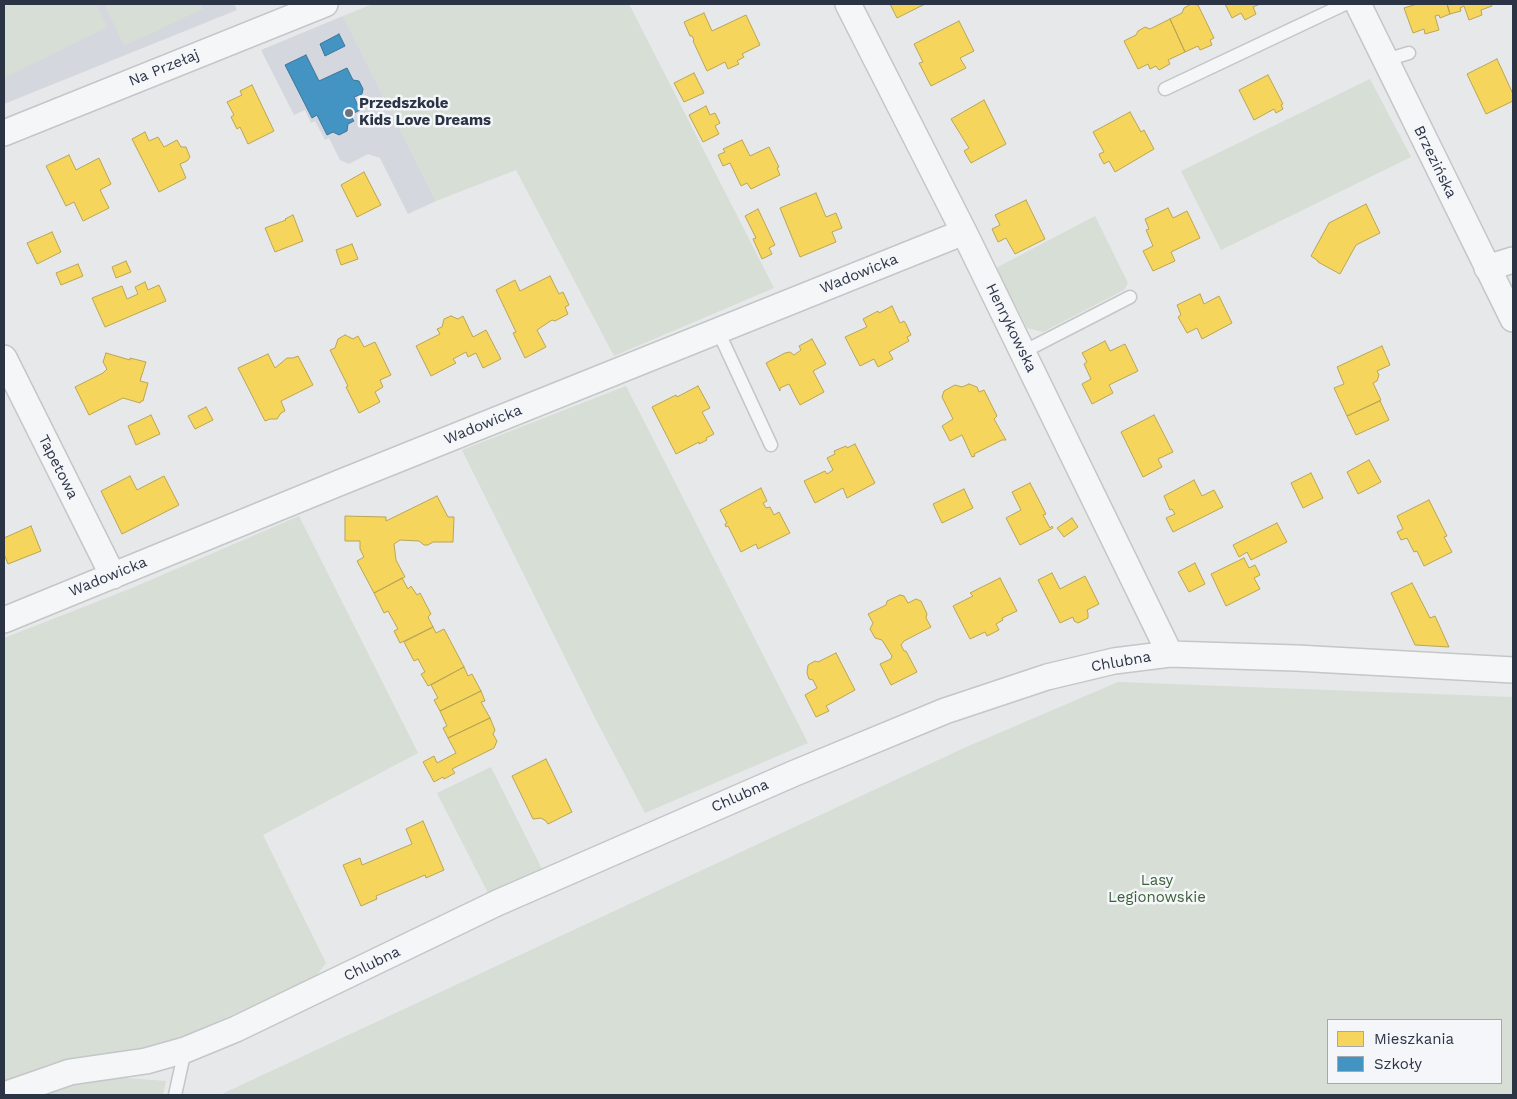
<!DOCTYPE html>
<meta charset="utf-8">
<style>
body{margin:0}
#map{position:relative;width:1517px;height:1099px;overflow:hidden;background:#e6e8ea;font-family:"Work Sans",sans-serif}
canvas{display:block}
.frame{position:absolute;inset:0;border:5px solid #2b3445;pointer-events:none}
.legend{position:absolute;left:1327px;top:1019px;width:175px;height:65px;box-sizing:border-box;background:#f4f6f9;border:1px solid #a4a8b1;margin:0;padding:6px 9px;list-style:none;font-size:15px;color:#2b3445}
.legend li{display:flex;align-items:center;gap:10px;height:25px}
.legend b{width:25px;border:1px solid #a4a8b1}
</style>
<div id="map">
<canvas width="1517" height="1099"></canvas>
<div class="frame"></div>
<ul class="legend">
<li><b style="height:14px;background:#f6d55c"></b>Mieszkania</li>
<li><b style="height:14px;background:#4393c3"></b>Szkoły</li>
</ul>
</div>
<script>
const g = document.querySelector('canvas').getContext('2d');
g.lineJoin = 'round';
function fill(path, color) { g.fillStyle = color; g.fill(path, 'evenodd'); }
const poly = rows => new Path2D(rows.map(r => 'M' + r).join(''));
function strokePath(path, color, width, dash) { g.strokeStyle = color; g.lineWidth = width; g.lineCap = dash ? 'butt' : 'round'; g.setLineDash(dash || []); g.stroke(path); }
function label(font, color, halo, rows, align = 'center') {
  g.font = font + ' "Work Sans",sans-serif'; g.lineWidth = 5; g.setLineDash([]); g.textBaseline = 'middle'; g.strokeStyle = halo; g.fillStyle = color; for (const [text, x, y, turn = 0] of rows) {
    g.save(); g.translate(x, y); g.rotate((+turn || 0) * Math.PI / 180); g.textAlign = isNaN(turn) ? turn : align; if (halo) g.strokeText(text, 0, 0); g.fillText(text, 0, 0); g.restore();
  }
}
const built = poly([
 [4,4,234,4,237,10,4,104],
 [343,16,436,201,408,214,380,158,368,154,349,164,340,160,329,138,325,140,315,121,311,123,305,110,294,115,261,50]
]);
const green = poly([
 [4,4,96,4,108,27,4,78],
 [104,4,200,4,203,9,124,46],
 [373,4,629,4,774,288,614,356,516,170,436,201,343,16],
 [1370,79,1411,157,1221,250,1181,171],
 [1095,216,1128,283,1124,290,1043,332,1027,328,996,268],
 [626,386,808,743,645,813,594,716,462,450],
 [299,516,418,753,263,835,326,963,314,979,175,1040,125,1056,49,1064,4,1083,4,638,132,588],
 [1118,682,1513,697,1513,1095,223,1095,224,1093,964,748],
 [1328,1020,1501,1020,1501,1083,1328,1083],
 [491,767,543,871,488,893,437,793],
 [126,1078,166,1081,163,1095,33,1095,70,1083]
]);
const homes = poly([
 [890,4,925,4,897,18,890,4],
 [1191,4,1198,5,1214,38,1210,40,1212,45,1200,50,1198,46,1185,52,1170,19,1182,13,1184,8,1191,4],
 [1225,4,1260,4,1253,7,1256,14,1245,20,1241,13,1232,18,1225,4],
 [1417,4,1447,4,1450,14,1440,18,1439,15,1435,16,1439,30,1425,34,1424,29,1413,33,1404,8,1417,4],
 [1447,4,1491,4,1492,6,1481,10,1482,15,1469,20,1464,6,1460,8,1461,11,1450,14,1447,4],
 [704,13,712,31,746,15,760,45,742,54,744,57,737,61,739,64,728,69,725,62,707,71,693,41,694,40,692,36,690,36,684,22,704,13],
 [1170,19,1185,52,1168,60,1170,64,1159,70,1156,66,1150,69,1148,64,1138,69,1124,41,1136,35,1138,31,1145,27,1150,29,1170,19],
 [959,21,974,51,960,58,966,68,931,86,919,63,923,62,914,44,959,21],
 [1497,59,1513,94,1513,101,1486,114,1467,74,1497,59],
 [694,73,704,93,684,102,674,83,694,73],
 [1268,75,1283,104,1281,105,1283,109,1276,113,1274,109,1254,120,1239,90,1268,75],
 [252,85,274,131,248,144,240,127,237,129,231,117,234,115,227,102,242,95,240,91,252,85],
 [984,100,1006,144,971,163,964,151,969,148,951,119,984,100],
 [706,106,710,115,715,113,720,123,715,126,719,134,703,142,689,115,706,106],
 [1130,112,1141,132,1144,130,1154,149,1115,172,1109,161,1104,164,1100,157,1099,154,1104,152,1093,132,1130,112],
 [145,132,149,141,158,137,164,147,177,140,181,147,186,147,190,157,187,161,180,164,186,178,159,192,132,139,145,132],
 [742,140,750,156,769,147,779,167,777,168,780,175,751,189,747,183,741,186,730,163,723,166,718,155,725,152,723,149,742,140],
 [69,155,76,170,99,158,111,184,100,190,109,208,83,221,74,202,66,206,46,166,69,155],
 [364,172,381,205,357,217,341,185,364,172],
 [816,193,826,217,836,213,842,228,832,232,836,242,800,257,780,208,816,193],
 [1026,200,1045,239,1015,254,1006,238,998,242,992,229,1000,225,995,215,1026,200],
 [1366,204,1380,233,1356,245,1340,274,1318,262,1318,261,1311,256,1329,223,1366,204],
 [1168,208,1173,218,1187,211,1200,238,1171,252,1175,261,1153,271,1143,251,1153,246,1146,230,1149,229,1145,219,1168,208],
 [758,209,775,245,769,248,772,254,762,259,753,239,756,238,745,216,758,209],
 [293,215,303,241,275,252,265,228,286,220,285,219,293,215],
 [52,232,61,252,37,264,27,243,52,232],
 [352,244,358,259,341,265,336,250,352,244],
 [126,261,131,272,116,278,112,267,126,261],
 [78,264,83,276,61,285,56,273,78,264],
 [550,276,559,294,563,292,569,305,565,307,568,314,555,321,552,320,537,330,546,347,525,358,513,333,516,332,496,290,515,280,520,291,550,276],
 [145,282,148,290,159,285,166,301,105,327,92,298,122,286,127,299,138,294,135,287,145,282],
 [1200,294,1204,304,1219,296,1232,323,1202,339,1197,328,1187,333,1178,317,1181,315,1177,305,1200,294],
 [892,306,900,323,904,321,906,324,911,335,907,337,909,341,889,352,893,359,878,367,874,359,860,366,845,337,867,327,863,319,878,311,879,313,892,306],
 [451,316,458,319,463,316,473,337,486,330,501,359,483,368,476,353,468,357,466,352,453,359,456,363,431,376,416,346,440,334,437,329,442,327,444,319,451,316],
 [345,335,353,339,358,336,364,347,375,342,391,375,380,380,383,387,375,392,380,402,359,413,346,387,348,386,330,350,335,348,338,339,345,335],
 [812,339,826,364,813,371,824,392,800,405,789,384,780,388,780,391,766,363,785,353,790,352,794,355,801,350,799,346,812,339],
 [1105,341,1110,351,1125,344,1138,371,1109,385,1113,393,1092,404,1082,384,1091,379,1084,364,1087,362,1082,353,1105,341],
 [1382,346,1390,365,1377,371,1379,375,1377,381,1373,383,1381,400,1347,416,1334,388,1344,384,1337,367,1382,346],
 [106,353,130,360,130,358,146,362,140,381,148,383,143,401,141,401,140,403,123,398,89,415,75,387,103,373,107,369,103,362,106,353],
 [268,354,275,368,287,358,293,358,298,356,313,385,281,401,285,411,281,413,277,419,270,419,265,421,238,368,268,354],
 [969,384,977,387,979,392,984,390,997,416,994,419,1006,440,1002,440,974,454,975,456,972,457,962,435,950,441,942,426,953,419,942,397,944,391,955,385,962,387,969,384],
 [698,386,710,408,702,412,714,434,706,438,707,440,699,444,699,442,676,454,652,407,676,395,677,397,698,386],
 [1380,401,1389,420,1356,435,1347,416,1380,401],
 [206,407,213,420,195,429,188,416,206,407],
 [151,415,160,434,136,445,128,426,151,415],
 [1154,415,1173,452,1158,459,1162,467,1143,477,1121,432,1154,415],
 [855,444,875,483,847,498,843,488,815,503,804,481,825,471,827,474,833,470,827,458,835,454,834,451,846,446,847,448,855,444],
 [1369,460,1381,482,1358,494,1347,472,1369,460],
 [1311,473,1323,498,1303,508,1291,483,1311,473],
 [130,476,137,490,164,476,179,505,122,534,101,491,130,476],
 [1194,480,1202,496,1214,490,1223,507,1173,532,1166,518,1175,514,1172,509,1170,510,1164,496,1194,480],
 [1030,483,1046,514,1043,515,1050,528,1052,526,1053,528,1020,545,1006,518,1021,510,1012,492,1030,483],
 [761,488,767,501,763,503,766,508,770,507,774,515,779,512,790,533,758,549,756,544,741,552,728,526,726,527,725,524,727,523,720,510,761,488],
 [964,489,973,508,942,523,933,504,964,489],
 [437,496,448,517,454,517,453,542,433,542,428,545,424,545,419,541,400,540,394,544,396,560,405,577,374,593,357,561,364,557,360,549,360,541,345,541,345,516,386,517,386,521,437,496],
 [1429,500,1447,536,1444,537,1452,552,1424,566,1417,551,1414,552,1407,538,1401,540,1397,532,1403,529,1397,516,1429,500],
 [1072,518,1078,527,1064,537,1057,528,1072,518],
 [1277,523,1287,542,1251,560,1247,552,1239,557,1233,545,1277,523],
 [31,526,41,551,8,564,4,554,4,538,31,526],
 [1244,558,1249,568,1255,565,1260,575,1254,578,1260,589,1226,606,1211,574,1244,558],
 [1195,563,1205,584,1189,592,1178,572,1195,563],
 [1052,573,1060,589,1085,576,1099,604,1087,610,1088,613,1088,618,1078,623,1074,621,1073,617,1060,623,1038,580,1052,573],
 [402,578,408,589,411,586,417,595,420,593,431,614,428,617,433,627,400,643,394,631,398,629,388,611,384,613,374,593,402,578],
 [1000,578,1017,611,1002,618,1003,620,996,624,999,630,987,636,985,632,970,639,953,606,973,596,970,593,1000,578],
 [1412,583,1430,618,1435,616,1449,647,1415,645,1391,593,1412,583],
 [900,595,904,596,908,603,916,599,921,601,927,614,926,618,931,627,904,641,901,645,904,651,906,651,917,672,891,685,880,664,891,659,892,656,882,640,875,638,870,629,873,623,868,614,886,605,887,601,900,595],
 [433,627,436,633,444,629,464,667,428,686,421,674,425,672,418,659,414,661,404,642,433,627],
 [836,653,855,690,826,706,829,711,816,717,805,695,817,688,813,680,809,679,807,673,808,665,815,661,818,662,836,653],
 [464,667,468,676,472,674,481,691,440,711,434,700,438,698,431,685,464,667],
 [481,691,485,701,481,702,490,718,448,738,443,728,447,726,440,711,481,691],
 [490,718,495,730,493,734,497,741,494,748,452,769,455,773,444,779,443,777,434,782,423,762,434,756,437,763,456,753,448,738,490,718],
 [546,759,572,812,548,824,546,821,541,818,533,819,512,776,546,759],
 [423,821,444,870,426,878,425,875,376,896,377,899,361,906,343,865,360,858,362,865,412,844,406,829,423,821]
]);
const schools = poly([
 [339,34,345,46,325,56,320,44,339,34],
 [306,55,319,81,347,68,353,80,359,81,363,89,362,94,354,97,360,110,350,115,354,121,348,124,347,131,339,135,333,132,327,135,317,115,312,118,285,65,306,55]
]);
const lane = poly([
 [1386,60,1409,53],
 [1165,89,1345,4],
 [718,331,771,445],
 [1023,352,1130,297],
 [175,1095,185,1050]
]);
const street = poly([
 [848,4,964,232,1170,654],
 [1358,4,1513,319],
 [4,133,325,4],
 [1487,268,1513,260],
 [4,358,113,576],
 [4,620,339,483,964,232],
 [4,1095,70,1072,146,1061,185,1050,236,1029,497,903,795,773,945,711,1047,677,1114,661,1170,654,1296,658,1513,670]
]);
const markers = [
 [349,113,5,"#6c737f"]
];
const streetNames = [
 ["Na Przełaj",164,68,-22],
 ["Brzezińska",1435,162,64],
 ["Wadowicka",859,274,-22],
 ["Henrykowska",1011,328,64],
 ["Wadowicka",483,425,-22],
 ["Tapetowa",58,467,63],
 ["Wadowicka",108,577,-22],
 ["Chlubna",1121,662,-10],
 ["Chlubna",740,796,-24],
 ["Chlubna",372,964,-26]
];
const poiNames = [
 ["Przedszkole",359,104],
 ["Kids Love Dreams",359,121]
];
const parkNames = [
 ["Lasy",1157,881],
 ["Legionowskie",1157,898]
];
fill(built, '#d4d7dd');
fill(green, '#d6ded6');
fill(homes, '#f6d55c');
strokePath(homes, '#b9a555', 1);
fill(schools, '#4393c3');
strokePath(schools, '#3c769d', 1);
strokePath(lane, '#c4c6c8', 15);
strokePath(street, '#c4c6c8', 28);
strokePath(lane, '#f5f6f7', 12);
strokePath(street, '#f5f6f7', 25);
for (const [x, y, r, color] of markers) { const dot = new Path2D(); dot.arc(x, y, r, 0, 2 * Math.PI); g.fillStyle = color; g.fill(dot); strokePath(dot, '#f4f6f9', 2); }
label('15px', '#2b3445', '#f4f6f9', streetNames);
label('bold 15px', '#2b3445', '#f4f6f9', poiNames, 'left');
label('15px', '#3f6138', '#f4f6f9', parkNames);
</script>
